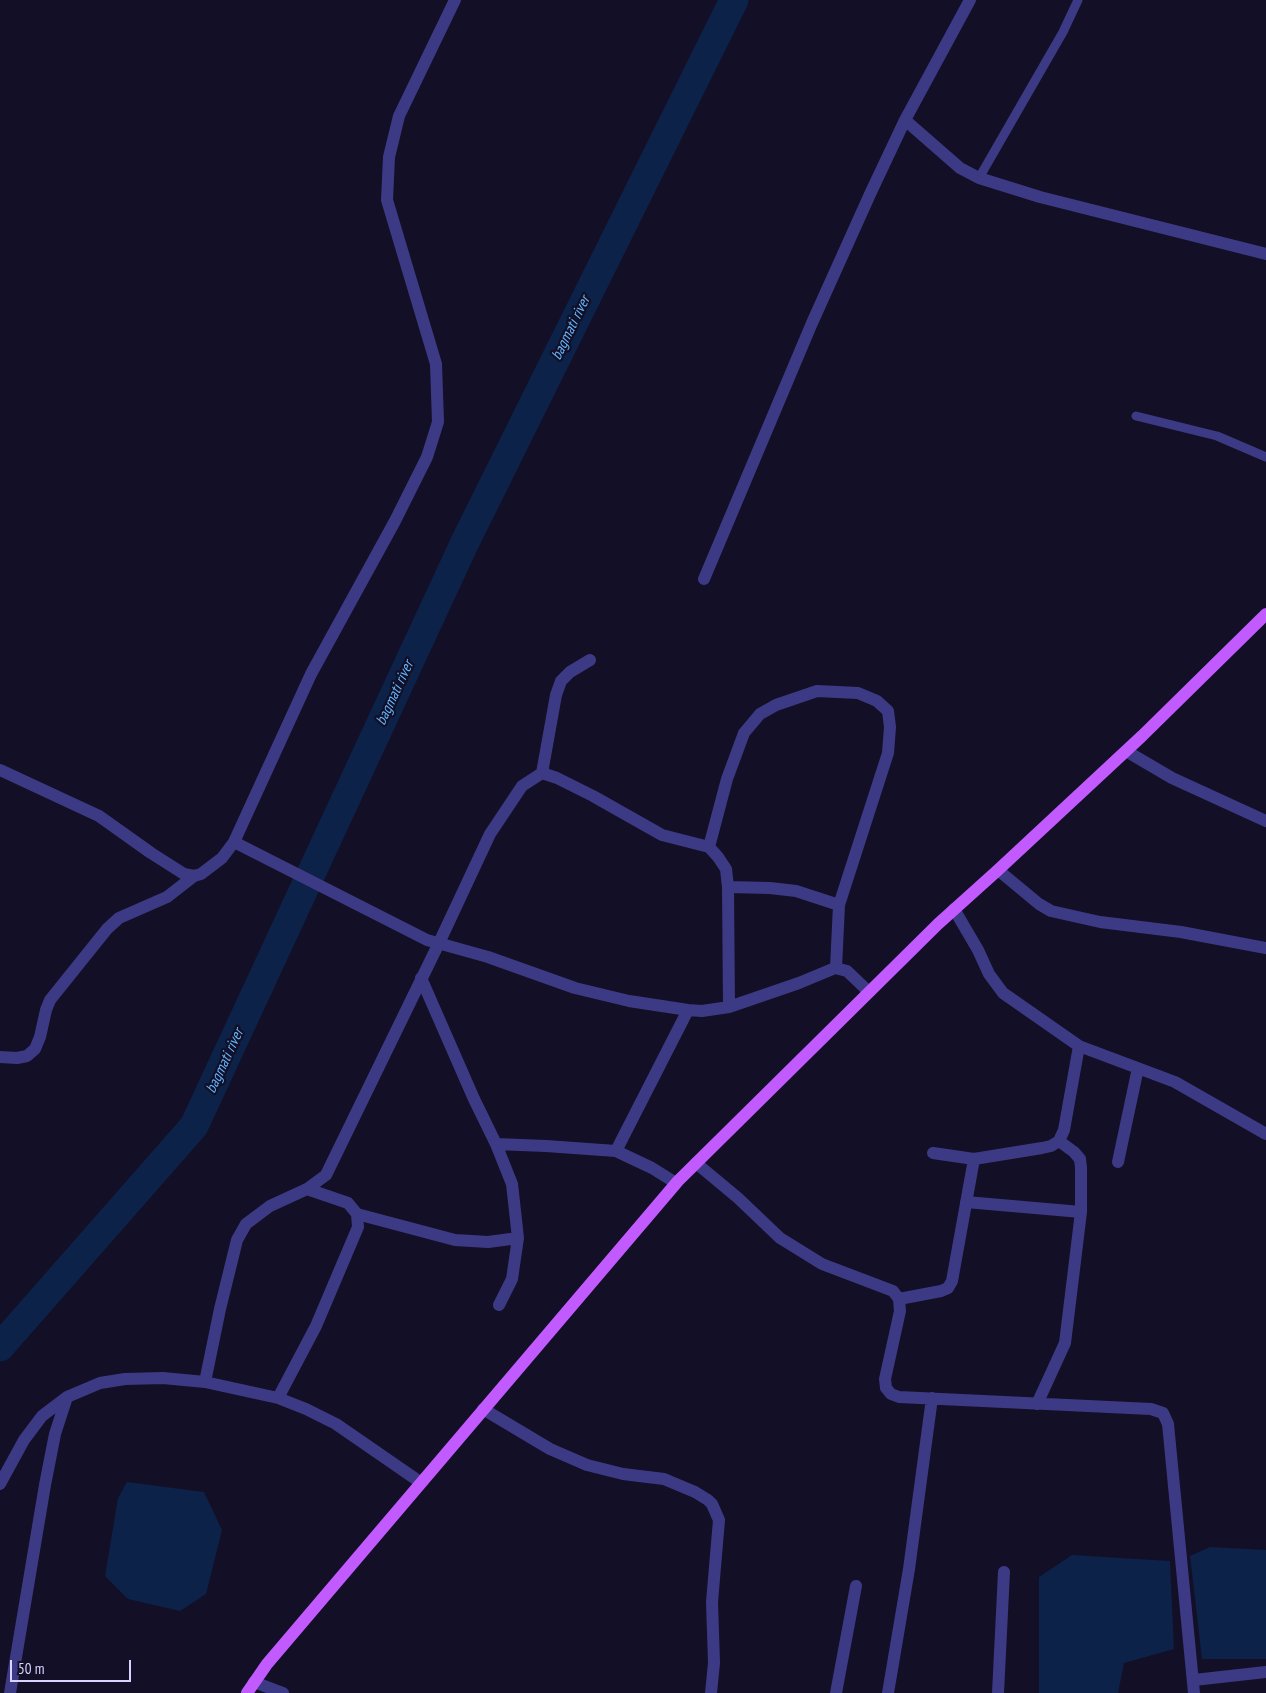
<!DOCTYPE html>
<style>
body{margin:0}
#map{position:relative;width:1266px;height:1693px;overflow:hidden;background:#130f26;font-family:"PT Sans Narrow",sans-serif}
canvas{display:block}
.scale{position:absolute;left:10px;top:1660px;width:121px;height:22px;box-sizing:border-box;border:2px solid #d9d4ff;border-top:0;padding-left:6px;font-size:15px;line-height:18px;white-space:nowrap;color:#d9d4ff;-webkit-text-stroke:4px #130f26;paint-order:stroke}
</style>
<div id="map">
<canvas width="1266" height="1693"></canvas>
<div class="scale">50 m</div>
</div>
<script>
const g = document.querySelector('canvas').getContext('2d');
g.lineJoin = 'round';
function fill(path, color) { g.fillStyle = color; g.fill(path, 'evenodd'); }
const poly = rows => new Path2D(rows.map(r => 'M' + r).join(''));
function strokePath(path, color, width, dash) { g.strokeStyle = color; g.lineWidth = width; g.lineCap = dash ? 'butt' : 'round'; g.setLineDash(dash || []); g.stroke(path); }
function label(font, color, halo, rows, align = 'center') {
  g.font = font + ' "PT Sans Narrow",sans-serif'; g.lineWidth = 4.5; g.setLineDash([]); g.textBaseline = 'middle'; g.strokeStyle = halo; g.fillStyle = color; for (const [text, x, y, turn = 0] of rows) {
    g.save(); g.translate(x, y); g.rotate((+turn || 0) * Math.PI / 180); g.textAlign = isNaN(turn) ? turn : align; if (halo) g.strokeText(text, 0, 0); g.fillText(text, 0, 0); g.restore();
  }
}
const water = poly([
 [127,1482,204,1492,222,1530,206,1594,180,1611,128,1599,105,1576,118,1498],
 [1210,1547,1266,1550,1266,1659,1202,1659,1190,1556],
 [1072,1555,1170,1561,1174,1649,1124,1663,1118,1693,1039,1693,1039,1577]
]);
const river = poly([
 [0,1347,194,1126,465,542,734,0]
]);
const service = poly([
 [979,178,1063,32,1078,0],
 [1136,416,1217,436,1266,457]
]);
const minor = poly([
 [905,120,960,168,979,178,1040,197,1266,254],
 [704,579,812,323,871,192,905,120,970,0],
 [1126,751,1172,778,1266,821],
 [0,770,99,816,151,853,184,874,194,876,201,874,222,858,234,842,311,674,395,521,427,457,438,422,436,364,387,200,389,157,399,116,455,0],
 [542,773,556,695,561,681,570,672,590,660],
 [234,842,427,940,488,957,575,988,629,1001,688,1010,702,1011,729,1007,799,983,835,968,847,971,869,992],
 [709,847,727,779,744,733,760,714,776,705,817,691,858,693,877,701,888,711,890,727,888,753,839,905,836,968],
 [998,870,1039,904,1051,911,1100,922,1181,932,1266,948],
 [728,887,770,888,796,891,839,905],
 [954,909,978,950,989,974,1003,993,1079,1046,1175,1082,1266,1134],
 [421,978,474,1099,496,1144,512,1184,518,1238,512,1279,499,1305],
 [0,1057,17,1058,27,1056,35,1049,40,1037,46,1010,50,1000,107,929,119,918,167,897,194,876],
 [496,1144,546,1146,616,1151,652,1168,676,1183],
 [616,1151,688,1010],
 [933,1153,974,1159,1042,1148,1051,1146,1059,1141,1064,1130,1079,1046],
 [1118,1162,1138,1068],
 [696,1163,738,1198,780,1238,822,1264,893,1291,899,1299,900,1311,885,1379,886,1388,891,1394,899,1397,1151,1409,1163,1413,1168,1424,1194,1693],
 [966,1202,1081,1212],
 [357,1214,455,1240,488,1242,518,1238],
 [899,1299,941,1291,948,1288,952,1281,974,1159],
 [205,1382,220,1309,237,1240,246,1224,270,1206,307,1189,326,1175,439,943,490,834,522,786,542,773,557,778,593,796,662,835,709,847,718,857,726,869,728,887,729,1007],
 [278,1398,316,1326,358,1227,357,1214,348,1203,307,1189],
 [1037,1404,1065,1343,1081,1212,1081,1168,1080,1159,1074,1152,1059,1141],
 [483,1409,550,1449,587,1465,623,1474,664,1479,695,1492,708,1500,712,1504,719,1520,712,1602,714,1663,711,1693],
 [0,1484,24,1440,42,1416,67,1397],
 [1194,1680,1266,1672],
 [254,1682,283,1693],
 [10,1693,45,1485,55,1434,67,1397,100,1383,125,1379,163,1378,205,1382,278,1398,306,1409,336,1424,420,1482],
 [836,1693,856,1586],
 [888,1693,909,1569,932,1398],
 [998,1693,1004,1572]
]);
const primary = poly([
 [247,1693,267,1664,678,1181,938,924,998,870,1142,736,1266,614]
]);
const waterNames = [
 ["bagmati river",571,328,-64],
 ["bagmati river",395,693,-65],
 ["bagmati river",225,1061,-65]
];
fill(water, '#0c2248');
strokePath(river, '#0c2248', 29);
strokePath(service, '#3d3a85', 9);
strokePath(minor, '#3d3a85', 12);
strokePath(primary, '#c25bff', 12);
label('italic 15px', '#62b6ff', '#130f26', waterNames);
</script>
